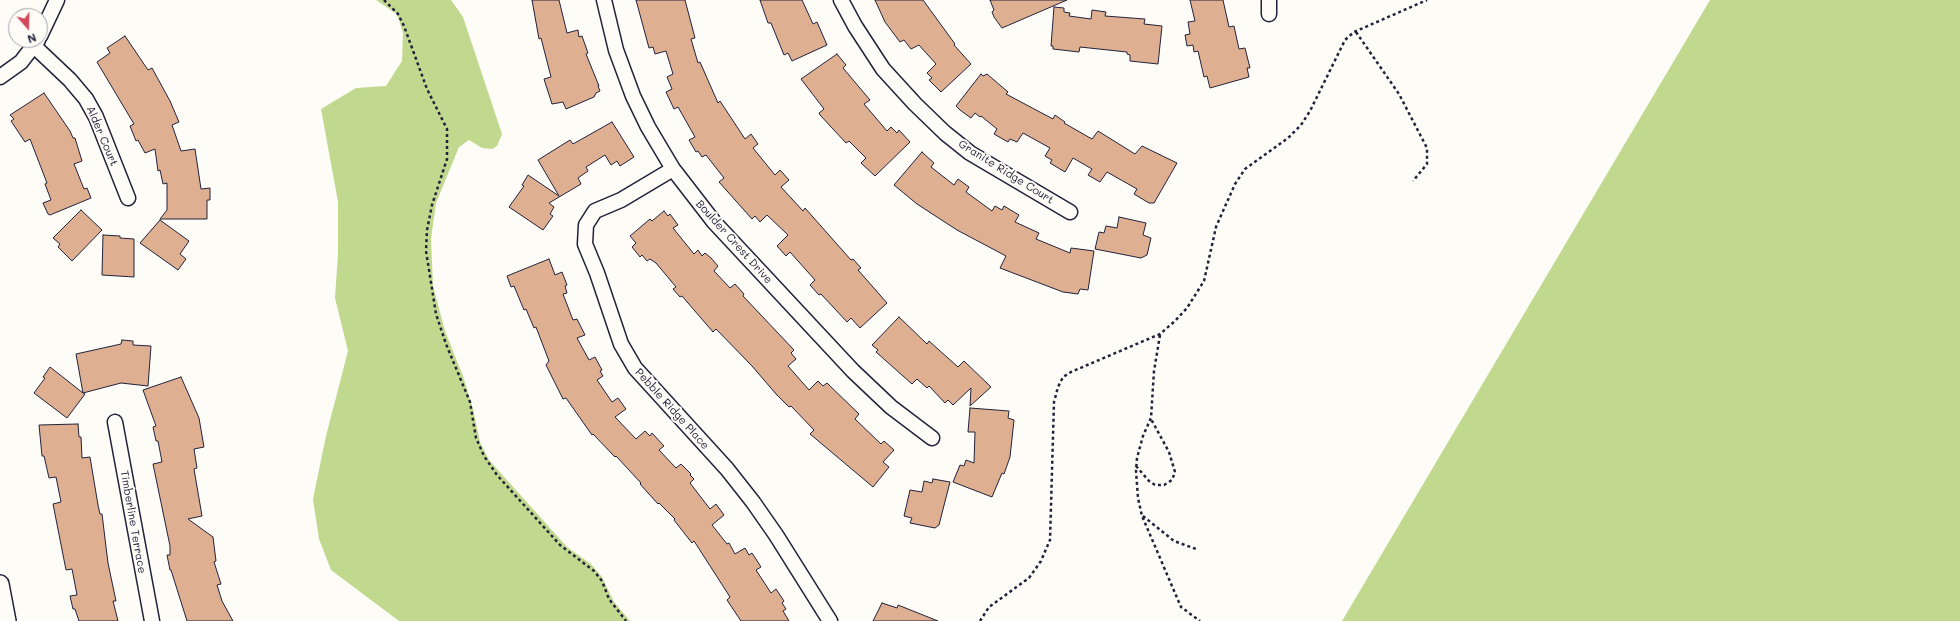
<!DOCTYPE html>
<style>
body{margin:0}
#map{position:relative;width:1960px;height:621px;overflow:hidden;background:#fdfcf7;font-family:Mali,sans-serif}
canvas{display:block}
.north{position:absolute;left:8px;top:8px;width:40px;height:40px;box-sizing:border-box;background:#fdfcf7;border:1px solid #a5a5ac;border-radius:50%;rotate:160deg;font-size:11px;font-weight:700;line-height:16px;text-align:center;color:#22223b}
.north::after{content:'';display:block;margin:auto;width:14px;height:18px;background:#d1495b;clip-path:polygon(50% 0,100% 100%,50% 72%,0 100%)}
</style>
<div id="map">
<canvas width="1960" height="621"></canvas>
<div class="north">N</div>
</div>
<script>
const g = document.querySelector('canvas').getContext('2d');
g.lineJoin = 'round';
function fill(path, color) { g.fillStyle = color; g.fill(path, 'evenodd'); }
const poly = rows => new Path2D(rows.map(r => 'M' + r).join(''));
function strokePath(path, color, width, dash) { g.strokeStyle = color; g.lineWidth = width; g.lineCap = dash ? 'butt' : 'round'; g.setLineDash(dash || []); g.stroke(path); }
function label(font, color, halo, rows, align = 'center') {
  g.font = font + ' Mali,sans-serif'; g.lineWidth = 4; g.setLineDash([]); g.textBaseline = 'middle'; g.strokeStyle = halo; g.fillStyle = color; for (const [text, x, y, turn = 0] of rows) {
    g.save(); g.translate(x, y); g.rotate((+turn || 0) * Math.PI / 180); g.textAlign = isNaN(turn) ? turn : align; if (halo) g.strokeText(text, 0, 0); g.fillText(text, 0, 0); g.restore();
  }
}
const green = poly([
 [376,0,451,0,463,17,502,134,497,146,492,149,482,148,469,140,459,147,436,203,431,239,433,286,445,331,463,376,473,409,480,442,489,460,567,547,591,564,602,577,614,602,630,621,399,621,331,570,319,539,313,499,326,436,348,351,335,298,338,254,338,202,321,109,356,88,386,86,402,61,403,33,397,14],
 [1710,0,1960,0,1960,621,1342,621]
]);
const building = poly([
 [532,0,559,0,567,33,578,30,579,37,582,36,588,53,586,54,599,86,598,86,600,91,596,93,594,97,566,109,563,102,552,104,544,79,551,77,541,38,539,39,532,0],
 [636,0,685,0,695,38,691,39,698,63,700,62,718,103,720,101,745,139,751,134,758,144,753,148,775,175,780,170,789,180,781,187,803,211,805,208,851,260,853,259,861,268,858,270,887,303,860,328,851,318,847,322,821,294,819,295,810,285,815,280,790,252,786,256,777,246,788,235,767,215,760,222,755,216,752,219,719,182,724,178,706,155,702,157,698,151,696,152,689,140,695,137,678,107,674,109,666,92,672,89,667,77,673,74,666,51,655,54,653,47,649,48,636,0],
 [760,0,802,0,813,24,817,22,827,45,792,61,788,53,784,55,771,23,768,23,760,0],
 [875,0,923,0,955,44,954,45,971,64,941,92,929,80,932,78,927,73,936,64,919,45,911,49,904,40,900,42,885,22,875,0],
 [990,0,1067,0,1002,28,994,17,992,12,994,10,990,0],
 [1190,0,1223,0,1229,27,1234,26,1239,49,1245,48,1250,68,1247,68,1249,77,1210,88,1207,76,1204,77,1198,51,1194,52,1193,45,1187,46,1185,35,1190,34,1188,22,1195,21,1190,0],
 [1054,7,1064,8,1064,12,1070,13,1069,16,1091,19,1092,10,1106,12,1105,16,1145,19,1144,24,1162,26,1158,64,1130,61,1130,55,1127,54,1127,52,1080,47,1079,52,1053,49,1053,46,1051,46,1054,7],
 [125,36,148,70,152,68,170,101,179,122,172,125,181,151,195,149,201,189,210,188,210,200,207,200,207,219,160,219,167,210,167,183,163,184,160,170,158,171,155,149,145,153,138,140,136,141,130,126,134,124,97,62,110,53,107,48,125,36],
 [837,54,846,65,843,68,870,100,864,104,887,131,891,127,897,133,899,130,910,142,875,176,861,163,866,158,849,141,846,143,820,115,819,113,824,109,801,79,837,54],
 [981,74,983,76,987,74,1008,92,1006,94,1053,119,1055,115,1065,122,1064,123,1092,139,1098,131,1135,154,1142,146,1177,163,1154,203,1149,203,1134,194,1137,189,1107,172,1100,182,1088,175,1092,169,1073,158,1065,172,1050,163,1052,160,1045,156,1050,148,1023,133,1017,142,1010,139,1008,142,994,134,997,129,981,116,980,117,975,113,971,118,960,110,956,106,981,74],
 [44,93,70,131,73,138,75,138,82,161,74,164,84,189,87,188,91,198,50,215,48,214,43,203,51,200,45,184,47,183,30,139,25,142,11,121,14,119,10,115,44,93],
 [612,122,634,157,620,166,617,161,611,165,605,155,586,167,588,171,578,178,581,184,549,203,554,207,550,214,553,216,543,230,509,207,524,186,522,185,528,175,559,196,538,160,570,140,573,144,612,122],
 [922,152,934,163,931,167,954,185,958,179,969,187,966,192,992,211,995,206,1002,210,1004,206,1019,215,1015,222,1039,233,1036,239,1070,253,1071,248,1094,251,1088,290,1080,289,1078,294,1063,292,1000,268,1006,256,957,230,917,204,894,185,922,152],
 [81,210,102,230,72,261,58,247,60,244,53,238,81,210],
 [664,211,668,216,670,214,678,225,673,228,694,254,698,250,702,256,705,253,711,258,718,266,714,271,730,288,735,284,744,294,743,296,794,350,791,353,796,359,788,366,809,390,818,381,823,386,827,383,859,414,855,419,881,444,884,441,894,450,883,462,889,467,873,487,810,434,814,430,791,406,789,407,776,394,752,366,716,329,713,332,682,296,680,297,673,289,676,287,656,263,650,259,647,261,642,255,640,257,632,247,636,243,630,236,650,219,652,221,664,211],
 [1119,217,1146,223,1143,235,1151,238,1147,255,1141,258,1095,249,1099,232,1104,233,1106,226,1117,228,1119,217],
 [160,220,189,241,180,254,186,259,178,270,140,243,160,220],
 [103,235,120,236,120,238,134,239,134,277,102,275,103,235],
 [549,259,555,275,562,272,567,285,565,286,567,293,563,294,573,320,577,319,585,335,577,338,589,360,595,357,602,370,600,371,603,376,597,380,612,402,618,398,626,409,615,417,636,439,645,431,650,436,652,433,664,446,659,450,676,468,681,464,691,474,690,475,694,479,690,483,710,509,716,504,724,515,712,525,727,544,729,543,735,554,745,548,749,555,752,553,761,567,756,570,771,593,776,589,784,601,782,603,786,609,783,611,789,621,741,621,727,600,730,597,694,541,692,543,674,520,675,519,659,503,658,504,640,484,641,483,616,456,615,457,593,434,592,435,566,398,563,399,546,365,549,361,536,327,534,328,526,309,524,310,514,286,511,287,507,276,549,259],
 [899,317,927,344,929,341,958,367,964,361,991,387,970,406,971,388,953,405,948,400,945,403,929,386,927,388,917,379,912,384,876,352,878,350,872,345,899,317],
 [122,340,133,341,133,345,151,346,148,386,121,383,83,393,85,394,67,418,34,393,45,378,43,377,50,367,83,393,76,354,121,344,122,340],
 [181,377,199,418,204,447,194,449,197,468,194,469,202,516,188,519,213,537,216,561,214,562,221,584,217,585,222,601,233,621,187,621,171,570,170,570,167,555,170,555,170,546,153,464,162,462,158,441,156,441,153,427,156,426,143,390,181,377],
 [970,408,1009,411,1008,418,1014,420,1010,457,1004,474,1002,473,992,497,953,482,960,465,964,466,966,460,974,463,975,432,968,432,970,408],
 [78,424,79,437,81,437,82,458,90,457,98,505,100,514,102,514,108,563,116,601,113,601,118,621,79,621,75,609,73,609,70,596,77,595,72,569,66,570,53,504,61,502,56,477,49,478,44,456,42,456,39,425,78,424],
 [933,479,950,482,939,525,935,528,910,523,912,518,904,516,910,490,922,492,924,481,932,483,933,479],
 [882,603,897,608,898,605,938,621,873,621,882,603]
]);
const path = poly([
 [384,0,398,14,404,26,427,89,447,129,447,159,432,205,427,230,426,251,436,314,446,344,470,402,476,438,484,456,497,475,560,545,594,571,602,581,609,599,626,621],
 [1356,32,1399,94,1427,148,1427,164,1413,181],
 [1160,335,1154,371,1151,418,1143,436,1137,458,1136,471,1138,498,1142,516,1181,607,1200,621],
 [1136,466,1149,481,1155,485,1164,485,1172,480,1175,472,1169,452,1151,419],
 [1143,516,1174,541,1196,549],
 [980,621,989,607,1029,578,1041,561,1050,540,1054,402,1058,387,1063,377,1071,372,1160,334,1175,321,1187,308,1204,281,1216,227,1235,184,1245,169,1288,138,1301,125,1310,111,1345,40,1354,32,1427,0]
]);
const minor = poly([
 [604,0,616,50,633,96,648,127,673,169,714,222,853,371,891,407,932,438],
 [841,0,855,26,883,69,915,104,945,133,970,153,1070,212],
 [1269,14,1269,0],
 [40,36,57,0],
 [34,46,70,80,86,99,96,117,128,198],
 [0,77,21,62,38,40],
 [673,169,621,200,595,211,586,225,585,244,597,273,621,344,635,368,727,469,753,502,776,535,830,621],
 [115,422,152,621]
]);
const tertiary = poly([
 [0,584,7,621]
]);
const streetNames = [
 ["Alder Court",102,136,67],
 ["Granite Ridge Court",1006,172,32],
 ["Boulder Crest Drive",734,242,48],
 ["Pebble Ridge Place",672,409,48],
 ["Timberline Terrace",133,522,80]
];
fill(green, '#c1d98f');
fill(building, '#dfaf91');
strokePath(building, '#22223b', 1);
strokePath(minor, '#22223b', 17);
strokePath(tertiary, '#22223b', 20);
strokePath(path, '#22223b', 2.5, [3, 3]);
strokePath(minor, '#fdfcf7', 14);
strokePath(tertiary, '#fdfcf7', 17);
label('11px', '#22223b', '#fdfcf7', streetNames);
</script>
